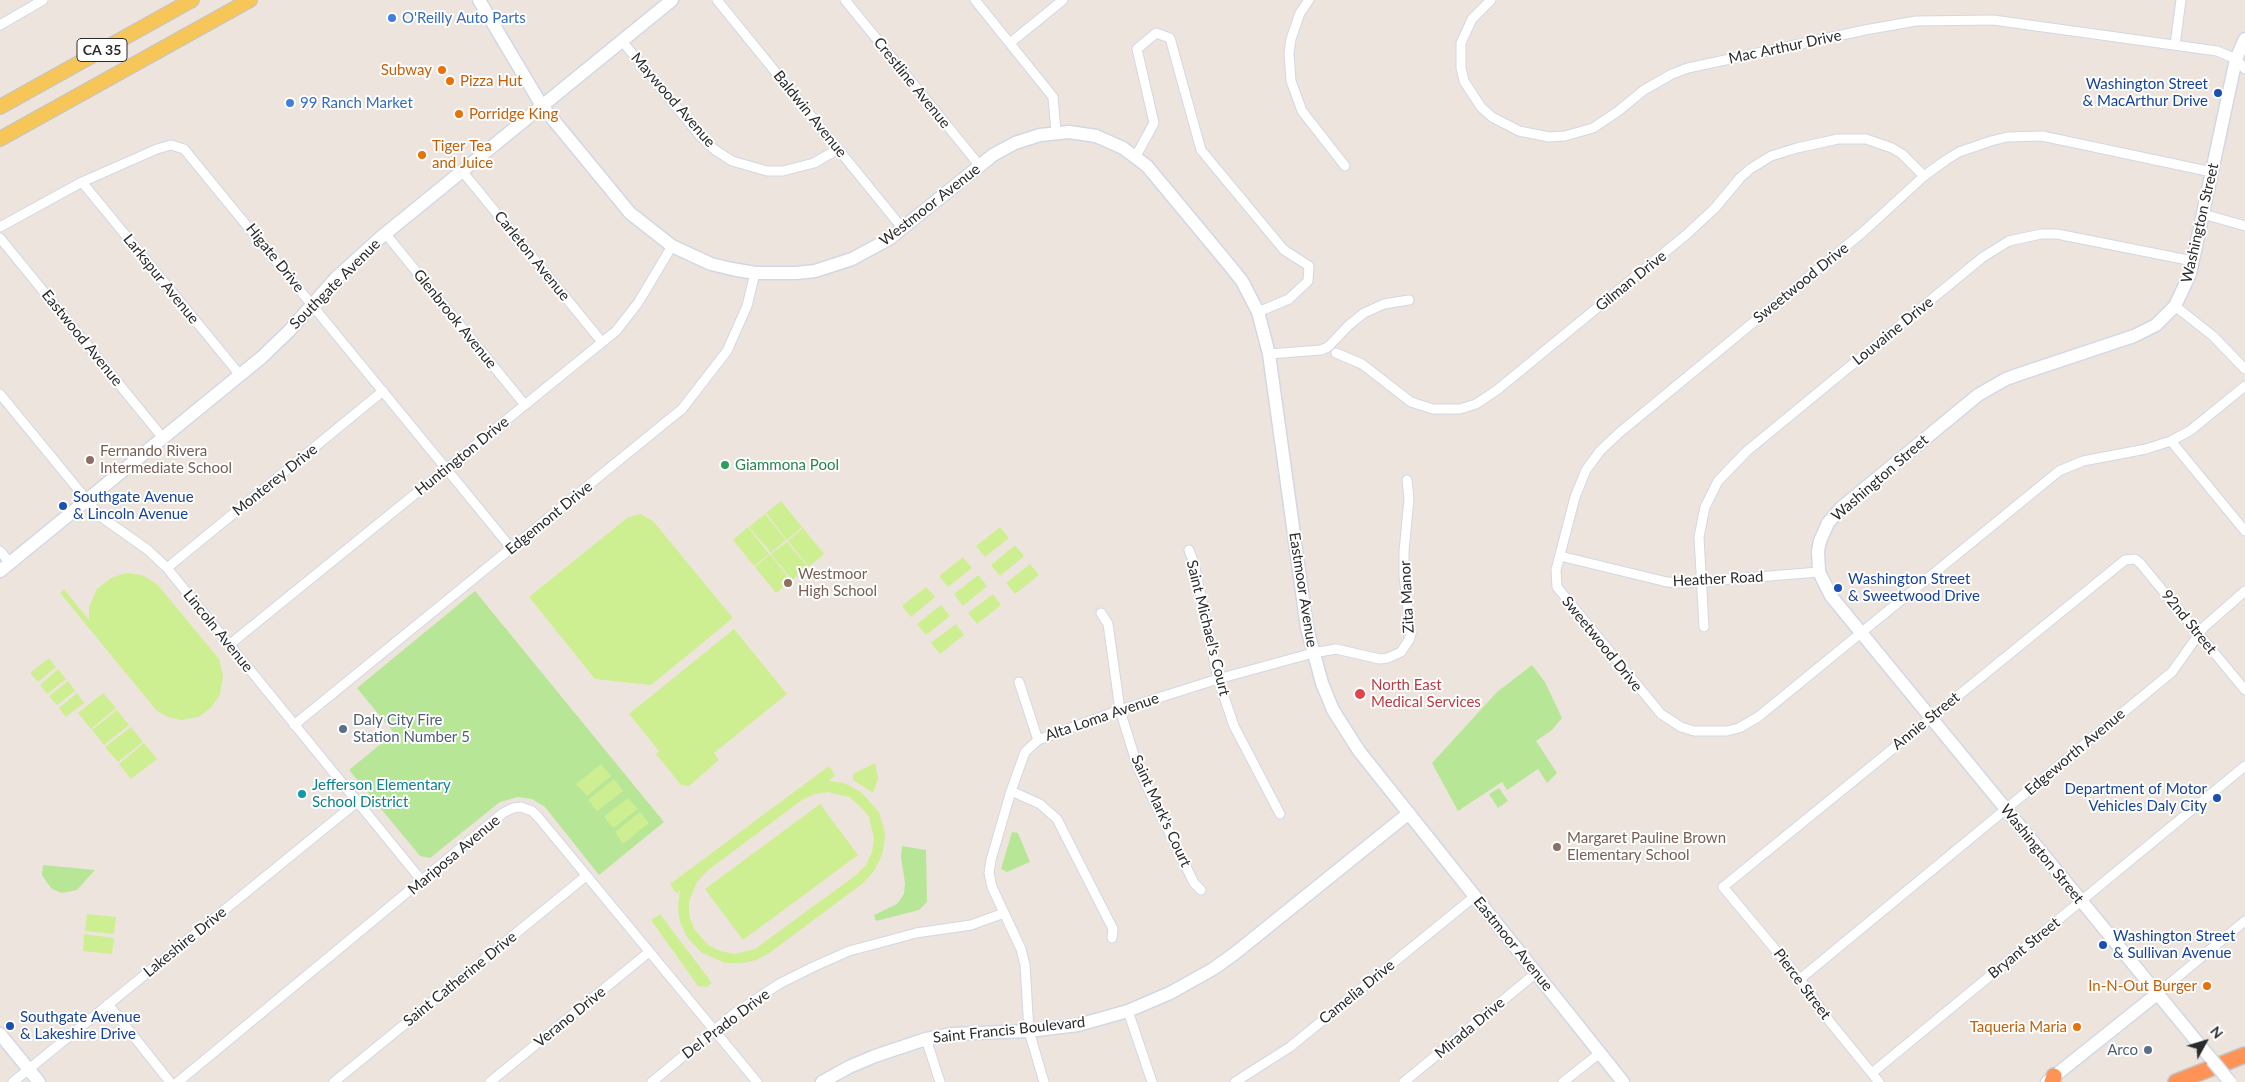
<!DOCTYPE html>
<style>
body{margin:0}
#map{position:relative;width:2245px;height:1082px;overflow:hidden;background:#ede5dd;font-family:Lato,sans-serif}
canvas{display:block}
.north{position:absolute;left:2180px;top:1017px;width:50px;height:50px;-webkit-text-stroke:4px #fff;paint-order:stroke;rotate:51deg;font-size:14px;font-weight:700;line-height:20px;text-align:center;color:#2b2b2b}
.north::after{content:'';display:block;margin:auto;width:18px;height:22px;background:#2b2b2b;clip-path:polygon(50% 0,100% 100%,50% 72%,0 100%)}
</style>
<div id="map">
<canvas width="2245" height="1082"></canvas>
<div class="north">N</div>
</div>
<script>
const g = document.querySelector('canvas').getContext('2d');
g.lineJoin = 'round';
function fill(path, color) { g.fillStyle = color; g.fill(path, 'evenodd'); }
const poly = rows => new Path2D(rows.map(r => 'M' + r).join(''));
function strokePath(path, color, width, dash) { g.strokeStyle = color; g.lineWidth = width; g.lineCap = dash ? 'butt' : 'round'; g.setLineDash(dash || []); g.stroke(path); }
function label(font, color, halo, rows, align = 'center') {
  g.font = font + ' Lato,sans-serif'; g.lineWidth = 4; g.setLineDash([]); g.textBaseline = 'middle'; g.strokeStyle = halo; g.fillStyle = color; for (const [text, x, y, turn = 0] of rows) {
    g.save(); g.translate(x, y); g.rotate((+turn || 0) * Math.PI / 180); g.textAlign = isNaN(turn) ? turn : align; if (halo) g.strokeText(text, 0, 0); g.fillText(text, 0, 0); g.restore();
  }
}
const green = poly([
 [475,591,664,822,599,875,545,807,532,799,518,797,500,802,430,858,420,856,349,770,394,733,357,688],
 [1532,665,1545,682,1562,718,1552,730,1536,741,1557,773,1547,783,1538,769,1507,790,1502,782,1458,811,1432,763,1497,692],
 [1499,788,1508,801,1498,808,1489,794],
 [1012,832,1018,833,1030,862,1007,872,1001,869],
 [902,846,926,850,927,902,919,910,876,921,874,915,897,904,904,894,905,883,901,857],
 [43,865,95,870,77,890,62,893,52,889,48,884,42,875]
]);
const pitch = poly([
 [781,501,802,527,787,540,766,513],
 [640,514,653,521,733,618,651,685,595,679,529,597,627,518],
 [765,514,786,540,771,553,749,527],
 [748,527,769,554,754,566,733,540],
 [1000,527,1009,538,985,557,976,546],
 [803,528,824,554,809,567,788,541],
 [787,542,808,567,792,580,771,554],
 [1015,545,1024,556,1000,576,991,565],
 [770,554,791,581,776,593,755,567],
 [963,557,972,568,948,587,939,576],
 [1030,564,1039,575,1015,594,1006,583],
 [126,573,142,575,157,584,219,659,223,676,220,695,210,709,198,717,181,720,168,717,157,711,60,593,64,589,89,620,89,607,97,589,111,578],
 [978,575,987,586,963,606,954,594],
 [926,587,935,597,911,617,902,606],
 [993,594,1001,605,977,624,968,613],
 [941,605,950,616,926,635,917,624],
 [956,624,964,635,940,654,931,643],
 [734,629,787,694,714,753,719,760,689,786,681,785,656,754,659,751,629,714],
 [49,658,56,667,38,682,30,673],
 [58,669,66,679,47,694,40,685],
 [68,681,75,691,57,705,49,696],
 [77,693,84,703,66,717,59,708],
 [103,693,116,708,91,729,78,713],
 [117,710,129,725,104,745,92,730],
 [131,727,143,742,118,762,105,747],
 [144,743,157,759,131,779,119,764],
 [875,763,878,779,873,793,853,780,853,774],
 [601,764,611,776,587,796,576,784],
 [829,766,835,775,829,781,844,783,861,792,879,812,884,829,885,838,882,855,874,871,862,884,768,954,756,960,743,963,725,963,701,952,687,937,680,922,678,907,680,890,676,893,670,884],
 [828,792,849,797,860,806,869,817,874,838,872,852,866,865,856,875,755,949,734,954,720,951,708,945,694,929,689,915,689,901,697,882,707,871,802,800,815,794],
 [614,779,623,791,597,811,588,800],
 [628,798,638,809,613,828,604,817],
 [820,804,858,855,743,940,705,889],
 [640,812,649,823,623,844,615,832],
 [87,914,116,917,114,934,85,931],
 [660,914,712,983,707,987,698,986,651,920],
 [84,934,114,938,112,954,83,951]
]);
const street = poly([
 [717,0,903,229],
 [845,0,980,166],
 [975,0,1053,97,1056,132],
 [1309,0,1300,13,1291,39,1289,53,1291,81,1302,111,1345,166],
 [1491,0,1472,19,1461,43,1461,68,1464,81,1481,107,1492,117,1519,131,1549,137,1565,136,1593,128,1617,112,1644,90,1672,74,1688,68,1865,30,1916,21,1993,20,2217,51,2236,59,2245,69],
 [0,25,43,0],
 [622,41,701,137,715,150,732,161,767,171,783,171,814,163,838,149],
 [1010,43,1063,0],
 [2175,45,2181,0],
 [1136,156,1154,123,1137,49,1156,33,1170,38,1201,150,1284,250,1309,266,1308,281,1289,299,1258,312],
 [462,171,602,342],
 [2212,172,2042,136,2007,137,1991,141,1959,152,1946,160,1924,176,1863,232,1619,433,1600,451,1586,470,1575,497,1556,570,1557,587,1661,714,1681,727,1694,731,1727,731,1739,728,1758,717,2059,471,2083,461,2146,449,2171,441,2191,430,2245,386],
 [82,182,240,375],
 [2203,214,2245,226],
 [0,227,82,182,157,149,171,145,184,149,512,549],
 [385,233,525,405],
 [0,238,163,438],
 [2175,306,2213,336,2245,369],
 [1336,353,1362,364,1411,402,1433,409,1460,409,1476,404,1497,390,1687,234,1715,208,1740,178,1750,169,1771,156,1797,148,1838,139,1866,139,1892,148,1902,154,1924,176],
 [1269,354,1321,350,1328,347,1349,325,1364,313,1384,304,1409,300],
 [0,394,100,516,148,550,167,568,422,881],
 [2171,441,2245,531],
 [1189,550,1194,563,1218,679,1234,726,1280,814],
 [0,551,10,563],
 [1560,556,1667,582,1683,583,1819,572],
 [167,568,383,391],
 [1101,613,1108,624,1120,710,1138,768,1194,883,1201,890],
 [1704,627,1699,537,1705,507,1718,481,1747,451,1983,257,2009,241,2041,234,2057,234,2193,261],
 [229,645,616,331,638,303,672,246],
 [1019,682,1038,740],
 [294,725,682,409,727,351,747,306,755,273],
 [1011,791,1040,804,1057,819,1113,929,1112,938],
 [1800,979,2172,672,2204,627,2245,591],
 [2157,994,2245,921],
 [108,1004,170,1082],
 [1128,1011,1152,1082],
 [926,1039,940,1082],
 [1872,1073,2245,766],
 [13,1082,357,802],
 [178,1082,503,813,513,808,521,807,532,811,539,818,757,1082],
 [334,1082,586,876],
 [490,1082,649,952],
 [652,1082,735,1013,779,984,813,967,849,951,883,942,916,933,971,925,1004,913],
 [1044,1082,1029,1031,1025,965,1021,949,992,887,989,873,991,860,1011,791,1025,752,1038,740,1120,710,1218,679,1313,653,1336,649,1380,659,1388,658,1401,652,1409,640,1411,634,1404,576,1404,551,1409,499,1407,480],
 [1235,1082,1290,1047,1475,896],
 [1404,1082,1536,973],
 [1563,1082,1600,1053],
 [1879,1082,1830,1022,1800,979,1723,887,2125,560,2135,559,2140,563,2245,690]
]);
const secondary = poly([
 [479,0,542,106,630,213,672,246,711,264,732,269,755,273,796,273,815,271,852,259,889,239,993,155,1015,143,1040,135,1069,132,1096,136,1123,148,1147,166,1230,266,1242,281,1258,312,1269,354,1307,628,1322,683,1333,710,1359,751,1623,1082],
 [0,571,262,357,289,331,336,278,380,238,672,0],
 [0,1034,39,1082],
 [2212,1060,1831,596,1819,572,1818,551,1820,541,1828,523,1841,508,1978,395,2006,379,2020,374,2134,336,2156,325,2175,306,2190,274,2236,59,2245,39],
 [822,1082,849,1067,875,1056,926,1039,952,1034,1029,1031,1078,1025,1128,1011,1170,993,1213,969,1234,954,1409,813],
 [2047,1082,2157,994]
]);
const primary = poly([
 [0,107,192,0],
 [0,139,250,0]
]);
const highway = poly([
 [2052,1082,2054,1076],
 [2176,1082,2245,1055]
]);
const secondaryBridge = poly([
 [2212,1060,2230,1082]
]);
const markers = [
 [392,18,5,"#3f7fe0"],
 [442,70,5,"#e8710a"],
 [450,81,5,"#e8710a"],
 [2218,93,5,"#1a4fb4"],
 [290,103,5,"#3f7fe0"],
 [459,114,5,"#e8710a"],
 [422,155,5,"#e8710a"],
 [90,460,5,"#8d6e63"],
 [725,465,5,"#2e9e5b"],
 [63,506,5,"#1a4fb4"],
 [788,583,5,"#8d6e63"],
 [1838,588,5,"#1a4fb4"],
 [1360,694,6,"#e0444e"],
 [343,729,5,"#5c6f8a"],
 [302,794,5,"#0f9aa8"],
 [2217,798,5,"#1a4fb4"],
 [1557,847,5,"#8d6e63"],
 [2103,945,5,"#1a4fb4"],
 [2207,986,5,"#e8710a"],
 [10,1026,5,"#1a4fb4"],
 [2077,1027,5,"#e8710a"],
 [2148,1050,5,"#5c6f8a"]
];
const shields = [
 [102,50,50]
];
const shieldNames = [
 ["CA 35",102,50]
];
const shopNames = [
 ["O'Reilly Auto Parts",402,18],
 ["99 Ranch Market",300,103]
];
const streetNames = [
 ["Mac Arthur Drive",1785,47,-12],
 ["Crestline Avenue",912,83,51],
 ["Maywood Avenue",673,100,49],
 ["Baldwin Avenue",810,114,51],
 ["Westmoor Avenue",930,205,-38],
 ["Washington Street",2200,223,-77],
 ["Carleton Avenue",532,256,51],
 ["Higate Drive",275,258,51],
 ["Larkspur Avenue",161,279,51],
 ["Gilman Drive",1631,281,-39],
 ["Sweetwood Drive",1801,283,-39],
 ["Southgate Avenue",335,284,-45],
 ["Glenbrook Avenue",455,319,51],
 ["Louvaine Drive",1893,331,-39],
 ["Eastwood Avenue",82,338,51],
 ["Huntington Drive",462,456,-39],
 ["Washington Street",1880,478,-41],
 ["Monterey Drive",275,480,-39],
 ["Edgemont Drive",549,518,-39],
 ["Heather Road",1718,579,-3],
 ["Eastmoor Avenue",1303,590,81],
 ["Zita Manor",1407,597,-93],
 ["92nd Street",2189,622,51],
 ["Saint Michael's Court",1208,628,76],
 ["Lincoln Avenue",218,631,51],
 ["Sweetwood Drive",1602,644,51],
 ["Alta Loma Avenue",1102,717,-19],
 ["Annie Street",1926,721,-39],
 ["Edgeworth Avenue",2075,752,-40],
 ["Saint Mark's Court",1161,811,65],
 ["Washington Street",2042,854,51],
 ["Mariposa Avenue",454,855,-40],
 ["Lakeshire Drive",185,942,-39],
 ["Eastmoor Avenue",1513,944,51],
 ["Bryant Street",2024,948,-39],
 ["Saint Catherine Drive",460,979,-39],
 ["Pierce Street",1802,984,53],
 ["Camelia Drive",1357,992,-39],
 ["Verano Drive",570,1017,-39],
 ["Del Prado Drive",726,1024,-37],
 ["Mirada Drive",1470,1028,-40],
 ["Saint Francis Boulevard",1009,1030,-6]
];
const foodNames = [
 ["Subway",432,70],
 ["Pizza Hut",460,81,"left"],
 ["Porridge King",469,114,"left"],
 ["Tiger Tea",432,146,"left"],
 ["and Juice",432,163,"left"],
 ["In-N-Out Burger",2197,986],
 ["Taqueria Maria",2067,1027]
];
const transitNames = [
 ["Washington Street",2208,84,"right"],
 ["& MacArthur Drive",2208,101,"right"],
 ["Southgate Avenue",73,497],
 ["& Lincoln Avenue",73,514],
 ["Washington Street",1848,579],
 ["& Sweetwood Drive",1848,596],
 ["Department of Motor",2207,789,"right"],
 ["Vehicles Daly City",2207,806,"right"],
 ["Washington Street",2113,936],
 ["& Sullivan Avenue",2113,953],
 ["Southgate Avenue",20,1017],
 ["& Lakeshire Drive",20,1034]
];
const educationNames = [
 ["Fernando Rivera",100,451],
 ["Intermediate School",100,468],
 ["Westmoor",798,574],
 ["High School",798,591],
 ["Margaret Pauline Brown",1567,838],
 ["Elementary School",1567,855]
];
const leisureNames = [
 ["Giammona Pool",735,465]
];
const healthNames = [
 ["North East",1371,685],
 ["Medical Services",1371,702]
];
const serviceNames = [
 ["Daly City Fire",353,720],
 ["Station Number 5",353,737],
 ["Arco",2138,1050,"right"]
];
const cultureNames = [
 ["Jefferson Elementary",312,785],
 ["School District",312,802]
];
fill(green, '#b8e697');
fill(pitch, '#ceee92');
strokePath(street, '#d2d7e4', 11);
strokePath(secondary, '#d2d7e4', 15);
strokePath(primary, '#c4c4c4', 16);
strokePath(highway, '#c4c4c4', 18);
strokePath(street, '#fff', 9);
strokePath(secondary, '#fff', 12);
strokePath(primary, '#f6c659', 14);
strokePath(highway, '#ff9356', 15);
strokePath(secondaryBridge, '#d2d7e4', 15, []);
strokePath(secondaryBridge, '#fff', 12);
for (const [x, y, r, color] of markers) { const dot = new Path2D(); dot.arc(x, y, r, 0, 2 * Math.PI); g.fillStyle = color; g.fill(dot); strokePath(dot, '#fff', 2); }
for (const [x, y, w] of shields) { const box = new Path2D(); box.roundRect(x - w / 2, y - 11.5, w, 23, 4); g.fillStyle = '#fff'; g.fill(box); strokePath(box, '#2b2b2b', 1); }
label('bold 14px', '#2b2b2b', null, shieldNames);
label('15px', '#366cbe', '#fff', shopNames, 'left');
label('15px', '#2b2b2b', '#fff', streetNames);
label('15px', '#c56008', '#fff', foodNames, 'right');
label('15px', '#164399', '#fff', transitNames, 'left');
label('15px', '#785e54', '#fff', educationNames, 'left');
label('15px', '#27864d', '#fff', leisureNames, 'left');
label('15px', '#be3a42', '#fff', healthNames, 'left');
label('15px', '#4e5e75', '#fff', serviceNames, 'left');
label('15px', '#0d838f', '#fff', cultureNames, 'left');
</script>
